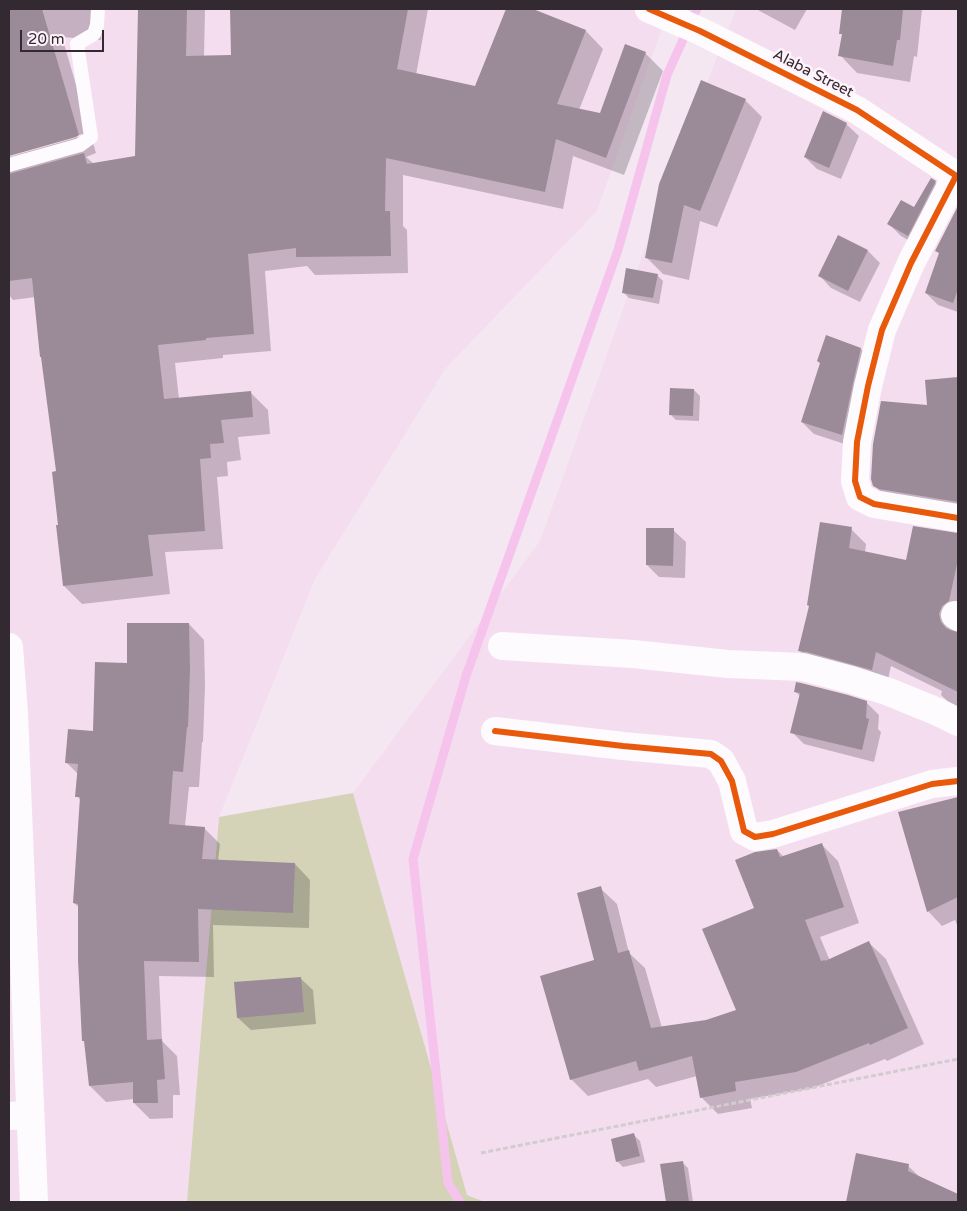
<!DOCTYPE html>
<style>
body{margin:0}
#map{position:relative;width:967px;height:1211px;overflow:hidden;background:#f4e7f2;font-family:"Varela Round",sans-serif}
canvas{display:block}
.frame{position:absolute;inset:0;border:10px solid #332931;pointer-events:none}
.scale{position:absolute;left:20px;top:30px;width:84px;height:22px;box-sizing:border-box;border:2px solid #332931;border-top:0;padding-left:6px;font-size:15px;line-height:18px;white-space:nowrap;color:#332931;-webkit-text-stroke:4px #fef3fb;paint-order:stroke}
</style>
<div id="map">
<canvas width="967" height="1211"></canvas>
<div class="frame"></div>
<div class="scale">20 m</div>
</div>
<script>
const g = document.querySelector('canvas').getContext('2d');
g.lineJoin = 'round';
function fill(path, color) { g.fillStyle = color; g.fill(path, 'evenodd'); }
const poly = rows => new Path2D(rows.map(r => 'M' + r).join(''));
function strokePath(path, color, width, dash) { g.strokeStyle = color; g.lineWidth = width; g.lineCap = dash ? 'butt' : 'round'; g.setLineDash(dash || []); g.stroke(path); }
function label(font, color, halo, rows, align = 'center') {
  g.font = font + ' "Varela Round",sans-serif'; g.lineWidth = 5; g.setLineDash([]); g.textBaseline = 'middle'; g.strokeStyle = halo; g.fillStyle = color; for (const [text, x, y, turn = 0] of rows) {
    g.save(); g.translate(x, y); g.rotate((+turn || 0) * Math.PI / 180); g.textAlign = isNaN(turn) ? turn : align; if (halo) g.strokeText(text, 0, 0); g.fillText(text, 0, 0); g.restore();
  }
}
const built = poly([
 [9,9,669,9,597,211,446,368,315,579,219,817,187,1202,9,1202],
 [736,9,958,9,958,1202,485,1202,467,1195,353,793,540,541,677,158]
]);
const green = poly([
 [353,793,467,1195,485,1202,187,1202,219,817]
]);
const shadow = poly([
 [9,9,103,9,101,40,62,37,96,153,86,157,94,164,136,157,140,9,205,9,204,57,233,56,232,9,428,9,416,75,476,88,507,9,529,9,586,31,603,49,579,110,601,114,645,53,663,71,624,175,573,156,563,209,403,175,403,226,407,230,408,273,315,275,307,266,265,271,271,351,223,355,223,358,175,363,179,399,251,393,268,410,270,434,238,437,241,460,227,462,228,476,217,477,223,549,165,552,170,594,82,604,64,586,57,472,43,359,41,357,35,297,13,300,9,295,9,157,82,136,82,134,9,155],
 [756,9,807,9,795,30],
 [843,9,922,9,917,57,914,56,910,82,857,73,840,55,843,35,841,33],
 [745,100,762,117,717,227,700,221,689,280,663,274,646,257],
 [846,124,859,136,841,179,817,169,805,157],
 [935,182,947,194,920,247,901,236,889,224,914,209],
 [958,208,958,312,938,305,926,293,940,254,936,250],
 [839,236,868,251,880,263,860,302,831,288,819,275],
 [657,275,663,281,659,304,629,298,623,292],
 [861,349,873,361,854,447,814,434,802,422],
 [958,378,958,514,889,500,874,485,929,406,926,382],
 [694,390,700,396,699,421,676,420,670,414],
 [851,529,866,544,865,553,907,561,955,535,958,534,958,620,954,629,955,633,958,634,958,711,941,695,942,691,891,666,887,684,814,666,800,651],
 [673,530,686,542,685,578,659,577,647,565],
 [189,624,204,640,205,686,203,742,202,742,199,787,189,787,185,826,204,828,220,844,218,861,295,864,310,880,309,928,213,925,214,977,159,976,162,1041,177,1056,180,1095,173,1095,173,1118,150,1119,134,1103,134,1099,106,1102,90,1086,86,1043,83,1040,80,908,74,903,81,801,77,796,78,774,66,762,94,732,129,664],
 [795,691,867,703,879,715,878,729,881,732,874,762,804,744,792,732,800,696],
 [956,818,958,827,958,927,955,920,942,926,928,911],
 [821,844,838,861,859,923,820,937,830,961,869,943,886,959,924,1044,887,1061,885,1059,813,1088,750,1099,752,1108,718,1114,701,1097,697,1076,656,1087,648,1079,588,1096,571,1079,596,961,600,888,617,904,629,953,645,968,662,1028,706,1021,738,1011,755,908,777,850,784,857],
 [300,978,313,990,316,1024,251,1030,238,1018],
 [634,1135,640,1141,645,1162,623,1167,617,1161],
 [857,1155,908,1166,922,1179,958,1195,958,1202,847,1202],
 [682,1162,688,1168,693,1202,667,1202,662,1165]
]);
const stream = poly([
 [460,1202,448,1183,413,859,466,676,618,250,667,75,697,9]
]);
const building = poly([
 [9,9,42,9,79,135,76,137,9,156],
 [138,9,187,9,186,56,231,55,230,9,408,9,397,69,475,86,506,9,533,9,586,30,557,104,600,113,625,44,646,52,606,158,556,139,545,192,386,158,385,211,390,211,391,256,296,257,296,248,248,254,254,334,206,338,206,340,158,345,164,399,251,391,253,417,221,420,224,443,210,444,211,458,200,459,205,531,148,535,153,576,63,586,56,525,58,525,52,472,56,471,41,357,40,357,32,278,9,281,9,174,84,153,87,164,135,156],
 [842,9,903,9,900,40,897,40,893,66,838,56,842,34,839,34],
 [701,80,746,99,700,211,684,205,672,263,645,258,659,184],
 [823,111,847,123,829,168,804,157],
 [931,178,936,181,908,236,887,224,901,200,914,207],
 [958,206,958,289,953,303,925,293,939,253,935,251],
 [838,235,868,250,848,291,818,276],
 [626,268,658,274,653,298,622,293],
 [826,335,861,348,853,383,842,435,801,422,820,363,817,361],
 [958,377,958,502,879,489,873,486,871,479,873,444,881,401,927,405,925,380],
 [670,388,694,389,693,416,669,415],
 [820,522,852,527,849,548,906,560,913,526,958,533,958,559,949,601,942,606,939,614,941,622,946,628,950,630,958,632,958,692,876,652,872,670,807,652,798,651,809,606,807,605],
 [646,528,674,528,673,566,646,565],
 [127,623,189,623,190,669,188,727,187,727,183,772,173,771,169,824,205,827,202,859,295,863,293,913,198,909,199,962,144,961,147,1040,162,1039,165,1079,157,1080,158,1103,133,1103,133,1082,89,1086,84,1041,82,1041,78,960,78,904,73,903,80,797,75,797,78,764,65,763,68,729,93,731,95,662,127,663],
 [796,682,801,683,848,695,867,701,866,718,869,719,862,750,790,733,800,693,794,692],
 [958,797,958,897,927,912,898,812],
 [822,843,844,907,805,920,821,961,825,960,825,961,869,941,908,1028,870,1045,869,1043,796,1072,735,1082,736,1091,700,1098,692,1056,639,1071,636,1061,570,1080,540,976,594,960,577,893,601,886,618,953,629,950,651,1028,706,1020,736,1010,702,929,754,908,735,860,755,852,777,849,780,857],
 [301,977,304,1012,237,1018,234,982],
 [634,1133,640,1156,616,1162,611,1139],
 [856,1153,909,1164,908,1171,958,1194,958,1202,846,1202],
 [683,1161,689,1202,666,1202,660,1164]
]);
const path = poly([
 [481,1153,958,1059]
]);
const lane = poly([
 [9,165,80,145,91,137,77,44,94,34,97,25,98,9]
]);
const street = poly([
 [649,9,700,31,857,110,958,177],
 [956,176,911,263,882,330,868,386,857,442,855,481,860,497,874,504,958,518],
 [955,615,958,617],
 [502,646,633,654,728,664,803,667,852,680,889,692,938,712,958,722],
 [495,731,623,746,711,754,721,761,732,781,744,831,755,837,773,834,932,784,958,781],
 [9,1116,30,1115]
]);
const secondary = poly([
 [9,647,14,713,34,1202]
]);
const cycleway = poly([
 [649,9,700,31,857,110,958,177],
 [956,176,911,263,882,330,868,386,857,442,855,481,860,497,874,504,958,518],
 [495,731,623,746,711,754,721,761,732,781,744,831,755,837,773,834,932,784,958,781]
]);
const streetNames = [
 ["Alaba Street",813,74,27]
];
fill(built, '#f5ddf0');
fill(green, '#d4d3b8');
fill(shadow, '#0003');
strokePath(stream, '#f5c3ec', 9);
fill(building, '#9b8a98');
strokePath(path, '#d0cccf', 3, [5, 2.5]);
strokePath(lane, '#fdfbfd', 14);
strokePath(street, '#fdfbfd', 28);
strokePath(secondary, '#fdfbfd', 28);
strokePath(cycleway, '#e8590c', 6);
label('15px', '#332931', '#fef3fb', streetNames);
</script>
